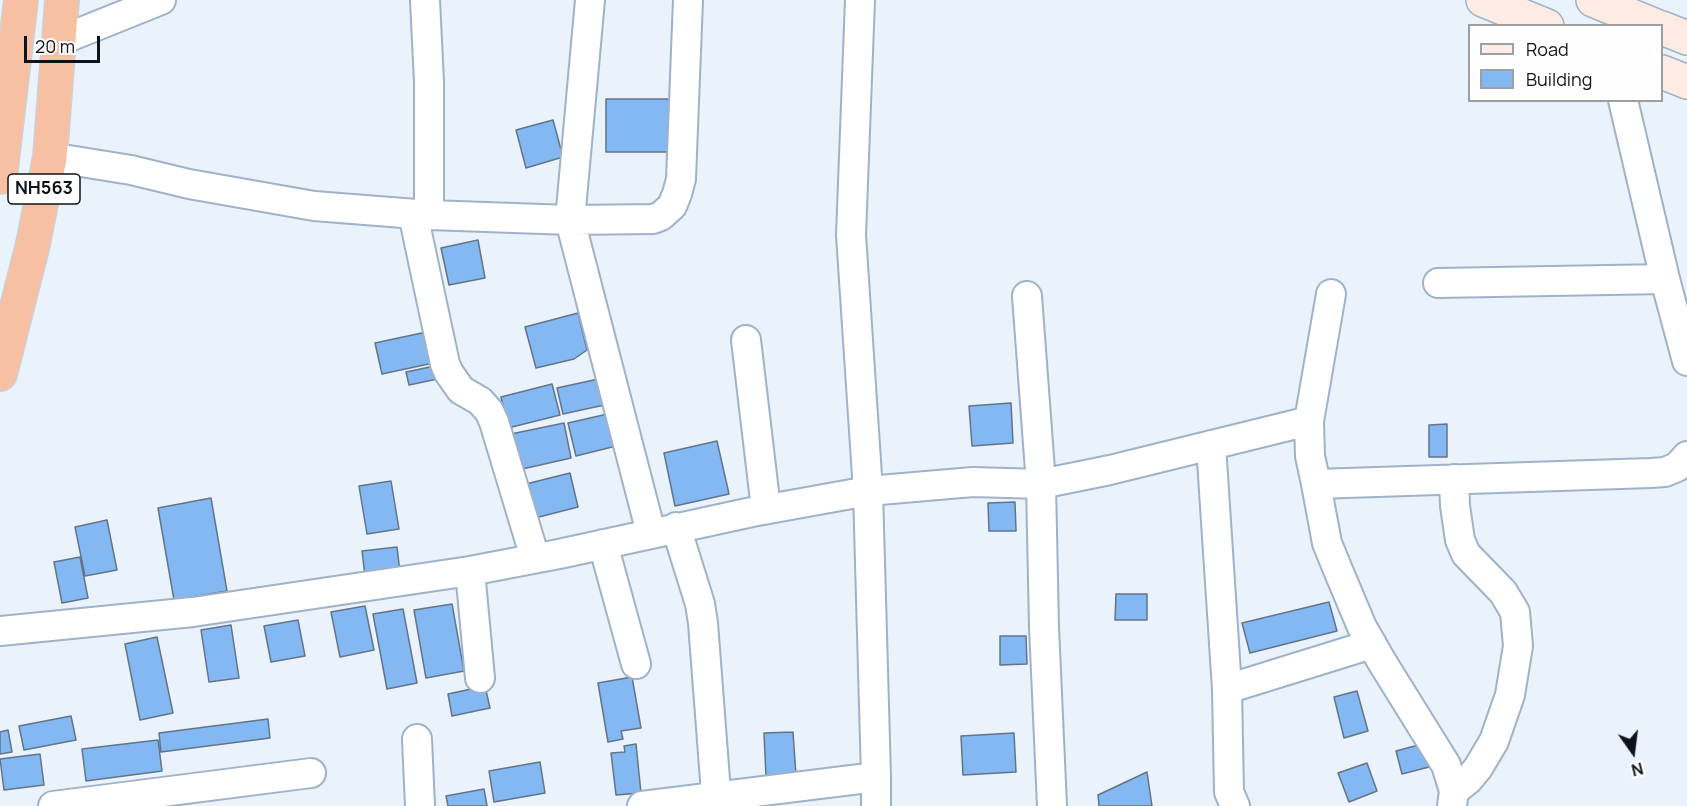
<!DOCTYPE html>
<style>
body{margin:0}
#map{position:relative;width:1687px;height:806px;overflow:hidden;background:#eaf2fb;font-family:Manrope,sans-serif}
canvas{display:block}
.legend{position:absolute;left:1468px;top:24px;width:195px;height:78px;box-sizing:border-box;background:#fefefe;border:2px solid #9da0a3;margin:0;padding:8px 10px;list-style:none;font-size:18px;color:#0c131a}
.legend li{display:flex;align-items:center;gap:12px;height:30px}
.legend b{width:30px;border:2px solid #9da0a3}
.north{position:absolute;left:1603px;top:722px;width:60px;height:60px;-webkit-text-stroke:4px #fefefe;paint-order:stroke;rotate:166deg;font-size:16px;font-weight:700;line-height:24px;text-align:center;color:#0c131a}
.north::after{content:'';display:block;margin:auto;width:21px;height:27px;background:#0c131a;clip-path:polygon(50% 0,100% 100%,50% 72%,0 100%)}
.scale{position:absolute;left:24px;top:36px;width:76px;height:27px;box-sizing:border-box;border:3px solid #0c131a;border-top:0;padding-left:8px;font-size:18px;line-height:21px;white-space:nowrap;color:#0c131a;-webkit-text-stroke:4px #fefefe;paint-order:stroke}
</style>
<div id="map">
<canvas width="1687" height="806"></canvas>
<ul class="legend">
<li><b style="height:8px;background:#fdece3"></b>Road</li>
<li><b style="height:16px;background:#84b8f3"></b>Building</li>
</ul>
<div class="north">N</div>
<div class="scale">20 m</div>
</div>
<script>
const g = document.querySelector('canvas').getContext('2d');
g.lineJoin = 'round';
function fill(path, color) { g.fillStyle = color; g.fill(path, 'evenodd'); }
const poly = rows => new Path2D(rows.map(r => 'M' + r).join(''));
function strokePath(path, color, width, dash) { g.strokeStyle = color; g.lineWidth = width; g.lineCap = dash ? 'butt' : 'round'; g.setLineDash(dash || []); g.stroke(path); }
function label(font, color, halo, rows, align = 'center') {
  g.font = font + ' Manrope,sans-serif'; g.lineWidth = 6; g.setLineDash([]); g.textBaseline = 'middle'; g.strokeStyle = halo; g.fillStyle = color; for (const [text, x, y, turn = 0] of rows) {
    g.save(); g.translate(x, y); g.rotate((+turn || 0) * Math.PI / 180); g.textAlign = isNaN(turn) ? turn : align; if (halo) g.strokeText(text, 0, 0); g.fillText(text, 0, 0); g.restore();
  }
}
const building = poly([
 [606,99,679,99,678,152,606,152,606,99],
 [553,120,563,157,526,168,516,130,553,120],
 [478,240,485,278,449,285,441,248,478,240],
 [578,313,587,350,574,359,536,368,525,327,578,313],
 [431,331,438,362,382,374,375,343,431,331],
 [444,364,447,377,409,385,406,372,444,364],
 [603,378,609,404,563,414,557,388,603,378],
 [552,384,560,415,508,428,501,397,552,384],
 [1011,403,1013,443,972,446,969,406,1011,403],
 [612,413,620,445,576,456,568,423,612,413],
 [564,423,571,458,518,470,511,434,564,423],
 [1447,424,1447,457,1429,457,1429,425,1447,424],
 [717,441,729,494,675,506,664,453,717,441],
 [570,473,578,507,531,519,522,485,570,473],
 [391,481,399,529,367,534,359,486,391,481],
 [211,498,227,591,174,600,158,508,211,498],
 [1015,502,1016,531,989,531,988,503,1015,502],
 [107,520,117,570,85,576,75,527,107,520],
 [397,547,400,572,365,576,362,551,397,547],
 [80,557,88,598,62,603,54,562,80,557],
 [1116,594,1147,594,1147,620,1115,620,1116,594],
 [1329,602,1337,631,1250,653,1242,623,1329,602],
 [452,604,464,671,426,678,414,610,452,604],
 [365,606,374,650,340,657,331,612,365,606],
 [403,609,417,683,387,689,373,614,403,609],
 [298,620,305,656,271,662,264,626,298,620],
 [231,625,239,678,209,682,201,630,231,625],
 [1000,636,1026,636,1027,664,1000,665,1000,636],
 [157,637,173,713,140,720,125,644,157,637],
 [632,677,641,728,621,731,623,739,608,742,598,683,632,677],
 [485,686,490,708,452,716,448,694,485,686],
 [1357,691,1368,731,1344,738,1334,697,1357,691],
 [71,716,76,740,24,750,19,726,71,716],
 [268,719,270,738,161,752,159,733,268,719],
 [8,730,12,752,0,754,0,732,8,730],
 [793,732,796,776,766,777,764,733,793,732],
 [1014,733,1016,772,963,775,961,736,1014,733],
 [158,740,162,771,86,781,82,749,158,740],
 [1426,743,1433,766,1402,774,1396,751,1426,743],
 [636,744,641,793,616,795,611,753,625,752,624,746,636,744],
 [40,754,44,785,4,790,0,759,40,754],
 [540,762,545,793,494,802,489,771,540,762],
 [1367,763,1377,791,1349,802,1338,773,1367,763],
 [1147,772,1152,806,1099,806,1098,795,1147,772],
 [484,789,487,806,448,806,446,796,484,789]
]);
const street = poly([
 [425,0,429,82,429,215],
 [590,0,570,220,653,219,661,216,672,206,677,194,681,179,688,0],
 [59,41,161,0],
 [1623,100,1665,279,1687,361],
 [50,157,131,170,189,184,314,206,429,215,570,220,651,533],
 [413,214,445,364,449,373,461,390,480,401,489,411,494,422,535,558],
 [1438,283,1665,279],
 [1027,296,1041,484,1044,627,1052,806],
 [746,340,766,509],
 [1211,445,1227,689,1229,792,1235,806],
 [1316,484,1310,456,1309,421,1331,294],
 [676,527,700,604,703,623,717,806],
 [603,544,636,664],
 [470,571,480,678],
 [0,631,193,612,470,571,559,554,752,512,868,491,973,482,1041,484,1110,470,1309,421],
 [1227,689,1372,644],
 [417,739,420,806],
 [876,777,876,806],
 [1454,791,1468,780,1478,768,1494,741,1510,695,1518,646,1515,612,1503,592,1466,554,1460,540,1455,506,1454,479],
 [53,806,311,773],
 [642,806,876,777,868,491,851,235,860,0],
 [1452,806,1454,791,1446,765,1382,662,1362,627,1338,570,1327,543,1316,484,1651,473,1665,472,1677,467,1687,456]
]);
const secondary = poly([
 [1483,0,1547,26],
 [1593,0,1656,26],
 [1662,28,1687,38],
 [1662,72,1687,82]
]);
const highway = poly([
 [0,177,21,0],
 [0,374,33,244,50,157,62,0]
]);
const shields = [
 [44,189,72]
];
const shieldNames = [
 ["NH563",44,189]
];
fill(building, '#84b8f3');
strokePath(building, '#627488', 1.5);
strokePath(street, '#9fb2c7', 32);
strokePath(secondary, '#9fb2c7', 36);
strokePath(highway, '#ced0d1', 36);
strokePath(street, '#fff', 28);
strokePath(secondary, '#fdece3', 33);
strokePath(highway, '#f7c0a3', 33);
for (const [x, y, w] of shields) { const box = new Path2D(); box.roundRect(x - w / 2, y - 15, w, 30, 4.5); g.fillStyle = '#fefefe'; g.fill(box); strokePath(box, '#0c131a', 1.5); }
label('bold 18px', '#0c131a', null, shieldNames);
</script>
